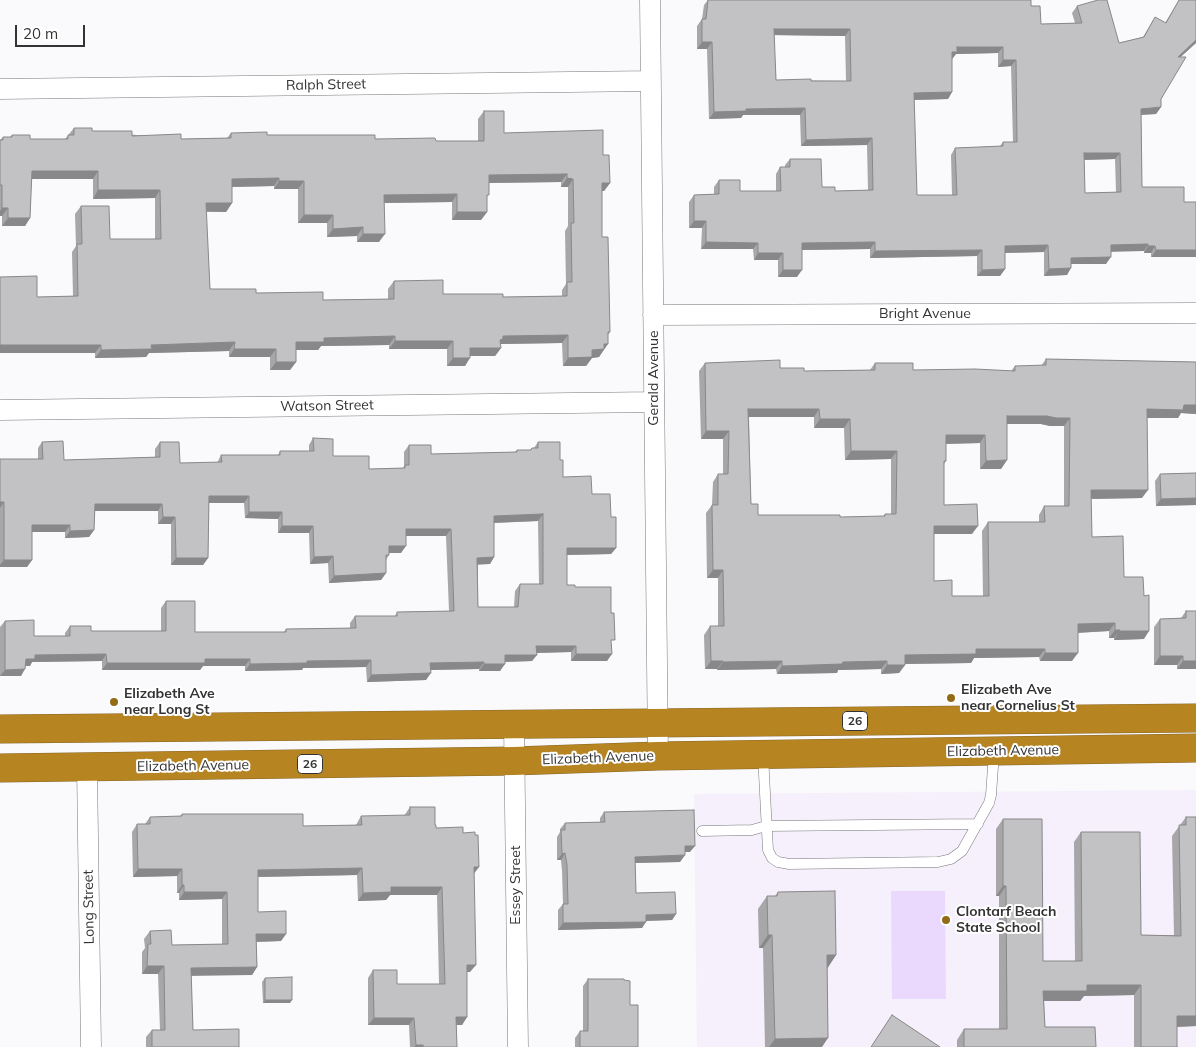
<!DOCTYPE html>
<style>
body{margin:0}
#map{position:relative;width:1196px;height:1047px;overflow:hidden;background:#faf9fc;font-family:Mulish,sans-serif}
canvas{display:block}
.scale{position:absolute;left:15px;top:25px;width:70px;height:22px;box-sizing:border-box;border:2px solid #333334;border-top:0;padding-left:6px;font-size:15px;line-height:18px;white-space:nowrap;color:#333334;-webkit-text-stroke:4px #fff;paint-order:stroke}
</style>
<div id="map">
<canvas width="1196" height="1047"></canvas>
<div class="scale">20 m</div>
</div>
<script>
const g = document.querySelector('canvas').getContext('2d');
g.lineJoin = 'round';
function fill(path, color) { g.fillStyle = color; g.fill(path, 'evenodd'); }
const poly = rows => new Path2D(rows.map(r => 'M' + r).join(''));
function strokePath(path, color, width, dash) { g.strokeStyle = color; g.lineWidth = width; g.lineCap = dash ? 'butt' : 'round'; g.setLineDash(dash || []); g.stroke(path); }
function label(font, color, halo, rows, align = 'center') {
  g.font = font + ' Mulish,sans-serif'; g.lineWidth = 4; g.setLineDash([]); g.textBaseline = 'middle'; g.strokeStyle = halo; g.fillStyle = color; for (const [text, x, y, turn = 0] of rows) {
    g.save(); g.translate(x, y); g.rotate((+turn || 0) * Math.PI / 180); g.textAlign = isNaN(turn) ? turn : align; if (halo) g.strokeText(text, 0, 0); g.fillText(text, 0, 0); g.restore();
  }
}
const built = poly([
 [1196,790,1196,1047,697,1047,694,794]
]);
const green = poly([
 [891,891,945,891,946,999,892,999]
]);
const lane = poly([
 [763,755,768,850,772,858,778,862,789,864,938,862,951,859,962,851,989,803,991,795,994,752],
 [702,831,752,830,766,826,978,824]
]);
const street = poly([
 [650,0,658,756],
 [0,89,651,81],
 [653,315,1196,313],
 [0,410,654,402],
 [514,724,518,1047],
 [87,767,91,1047]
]);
const highway = poly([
 [0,729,1196,718],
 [0,768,514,761,658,756,1196,748]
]);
const wall = poly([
 [708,0,1031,0,1031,6,1041,24,1075,23,1072,13,1077,6,1119,43,1143,37,1155,17,1165,23,1179,0,1196,0,1196,43,1180,57,1161,99,1161,107,1156,114,1141,115,1142,187,1184,202,1196,202,1151,257,1151,253,1144,253,1144,251,1111,251,1106,264,1071,264,1067,275,1044,276,1044,252,1005,253,1005,269,1000,276,977,276,977,256,870,258,870,249,802,250,797,277,778,277,778,260,754,260,753,249,701,249,702,228,689,228,689,202,694,195,714,194,714,187,719,180,740,191,776,191,776,174,780,167,785,167,785,165,790,159,822,187,835,191,868,190,867,145,801,146,800,115,743,115,741,118,709,119,707,49,697,49,697,26,702,19,704,5],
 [774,35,845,36,846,81,776,80],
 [998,53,998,67,1011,66,1013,142,1003,142,1000,146,955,148,951,155,952,195,917,195,914,100,948,99,952,92,952,59,956,54],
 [1115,159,1116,192,1085,193,1084,160],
 [484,111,504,133,603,155,610,183,604,191,602,191,602,237,610,332,608,335,604,349,599,357,592,358,586,366,563,366,562,343,500,344,501,348,495,356,470,356,465,366,447,366,447,349,389,349,389,345,321,346,318,350,296,350,296,362,290,370,270,370,270,357,229,357,229,351,149,353,146,357,95,358,95,353,0,353,0,277,37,297,73,296,72,252,76,246,75,214,81,206,110,239,155,239,155,198,93,199,93,179,31,179,30,218,25,226,2,226,2,216,0,216,0,140,3,137,10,137,12,135,30,139,65,139,74,128,92,131,181,139,227,138,231,133,267,135,436,141,478,141,478,119],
 [561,182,561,187,568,187,568,226,565,231,566,284,562,290,562,296,503,297,443,294,394,281,388,289,388,299,323,300,256,293,210,289,206,212,226,212,232,203,232,187,274,186,274,189,298,189,298,223,327,223,327,237,357,236,357,242,379,242,384,203,452,202,452,220,481,220,487,212,487,198,489,183],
 [1046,359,1196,362,1196,414,1181,413,1178,418,1147,418,1142,498,1091,499,1092,537,1124,577,1144,639,1114,640,1114,638,1109,638,1109,631,1078,633,1072,661,1040,661,1039,657,974,658,971,663,905,664,905,665,899,673,881,674,881,669,838,670,837,673,777,674,776,669,717,670,717,669,705,669,704,635,710,626,718,626,718,578,707,578,706,513,712,505,713,482,718,474,723,474,723,439,701,439,699,371,705,363,780,368,804,371,870,370,875,363,913,370,1011,371,1015,366,1041,366],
 [749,417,814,417,814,428,844,428,845,460,891,459,891,514,885,514,883,517,840,517,758,515,751,504],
 [1007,424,1041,424,1050,426,1064,426,1064,506,1044,506,1039,515,1039,522,988,522,982,531,983,596,952,596,934,581,934,534,972,534,944,505,944,464,946,461,946,444,980,443,980,469,1001,469,1007,460],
 [313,438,333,456,369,469,403,468,404,466,404,452,409,445,431,454,515,452,517,450,530,450,532,448,534,448,538,442,560,460,563,477,592,494,611,517,616,548,611,554,567,555,567,585,575,587,611,645,607,661,571,661,571,652,537,653,532,661,505,662,500,671,479,671,479,669,431,670,426,680,367,682,366,667,303,668,302,670,245,671,245,666,203,666,200,670,102,670,102,661,32,662,30,666,25,666,21,676,0,676,0,627,5,621,34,636,65,636,65,633,70,626,91,631,161,631,161,608,166,601,195,632,284,632,286,629,350,628,350,623,355,616,395,616,397,612,449,611,446,536,406,536,401,553,389,553,389,555,386,560,386,573,381,580,329,583,328,563,310,564,309,533,278,533,278,519,245,518,244,503,209,503,208,558,203,565,171,565,171,524,158,524,158,511,95,511,94,530,89,537,65,538,65,532,32,532,32,560,27,567,0,567,0,459,38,459,38,448,42,442,64,460,155,457,155,449,160,442,180,463,217,463,221,455,278,455,280,451,309,451,309,445],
 [538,521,539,584,520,584,515,591,514,607,478,607,478,564,490,564,494,557,494,523],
 [1196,473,1196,505,1156,506,1155,481,1160,474],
 [1186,611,1196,669,1177,669,1177,665,1154,665,1154,627,1160,619,1181,618],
 [410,807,435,825,436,828,463,833,474,874,470,972,467,972,467,1017,462,1025,456,1025,457,1047,410,1047,409,1025,368,1025,368,978,373,970,397,984,439,984,437,895,390,895,386,900,358,901,357,875,258,877,258,912,286,934,281,941,256,942,257,967,252,975,191,975,193,1030,239,1047,146,1047,146,1037,152,1030,160,1030,158,974,142,974,142,952,145,948,144,939,150,931,172,945,222,944,222,899,179,900,179,893,177,893,177,876,133,877,132,832,137,824,145,824,150,817,180,816,182,814,303,826,356,825,361,816,404,816],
 [604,812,690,852,685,852,685,855,680,862,635,863,636,893,676,914,672,920,646,921,642,928,558,930,558,910,563,904,562,871,561,860,557,860,557,837,560,832,560,829,565,823,600,822,600,818],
 [1186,817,1196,817,1196,1026,1177,1027,1177,1047,1134,1047,1134,995,1084,996,1080,1001,1044,1001,1045,1027,1096,1047,957,1047,957,1040,964,1029,999,1029,999,896,996,896,996,829,1003,819,1043,961,1075,961,1074,842,1081,832,1141,935,1174,935,1172,836],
 [778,892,836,955,827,968,822,1047,765,1047,763,948,759,948,758,909,767,896,775,896],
 [265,978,290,1003,263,1003,262,982],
 [588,979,630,1005,638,1047,575,1047,575,1038,580,1031,583,1031,583,986]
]);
const shadedWall = poly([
 [774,29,850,29,845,36,769,35],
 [1196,40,1196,43,1173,64,1178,57],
 [702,42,712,42,707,49,697,49],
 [957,47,1003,47,998,53,956,54,952,59,952,52],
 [1003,60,1016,60,1011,66,998,67],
 [952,92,948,99,910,100,914,93],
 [1161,107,1156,114,1136,115,1141,109],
 [805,108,800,115,743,115,741,118,709,119,714,112,746,109],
 [872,138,867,145,801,146,806,140],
 [1084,153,1120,153,1115,159,1079,160],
 [32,171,98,171,93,179,26,179],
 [567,174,561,182,484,183,489,175],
 [279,178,274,186,226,187,232,179],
 [567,178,573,179,568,187,561,187],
 [279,181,304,181,298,189,274,189],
 [602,183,610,183,604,191,596,191],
 [98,190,160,190,155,198,93,199],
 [457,194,452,202,379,203,384,195],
 [206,203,232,203,226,212,200,211],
 [2,208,8,208,2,216,0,216,0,211],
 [457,212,487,212,481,220,452,220],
 [304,215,333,215,327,223,298,223],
 [8,218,30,218,25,226,2,226],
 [694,221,706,221,702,228,689,228],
 [363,227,357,236,327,237,333,229],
 [363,234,385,234,379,242,357,242],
 [706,242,758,243,753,249,701,249],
 [875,242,870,249,797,250,802,243],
 [1148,244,1144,251,1106,252,1111,245],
 [1048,245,1044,252,1000,253,1005,246],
 [1148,246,1155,246,1151,253,1144,253],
 [982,250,977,256,870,258,875,251],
 [1156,250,1196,250,1196,257,1151,257],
 [758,253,783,253,778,260,754,260],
 [1111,257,1106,264,1067,264,1071,258],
 [1071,268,1067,275,1044,276,1049,269],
 [1005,269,1000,276,977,276,982,270],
 [783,270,802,270,797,277,778,277],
 [568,335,562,343,500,344,495,348,503,336],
 [395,336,389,345,321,346,318,350,290,350,296,342,324,338],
 [395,341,453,341,447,349,389,349],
 [235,342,229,351,149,353,146,357,95,358,101,350,151,345],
 [604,344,608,344,599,357,592,358,586,366,563,366,568,358,592,350],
 [0,345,101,345,95,353,0,353],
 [470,348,501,348,495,356,465,356],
 [234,349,276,349,270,357,229,357],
 [453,358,470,358,465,366,447,366],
 [276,362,296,362,290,370,270,370],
 [1184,405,1196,405,1196,414,1181,413,1178,418,1141,418,1147,409],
 [748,409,819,409,814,417,743,417],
 [1007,416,1047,416,1070,418,1064,426,1050,426,1041,424,1001,424],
 [820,419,850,419,844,428,814,428],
 [706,431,729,431,723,439,701,439],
 [946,435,985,435,980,443,940,444],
 [851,451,897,451,891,459,845,460],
 [1007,460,1001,469,980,469,986,461],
 [1091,490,1148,490,1142,498,1085,499],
 [209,496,249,496,244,503,204,503],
 [1196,498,1196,505,1156,506,1161,499],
 [0,502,4,502,0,508],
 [95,504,162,504,158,511,90,511],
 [249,512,282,512,278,519,245,518],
 [543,514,538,521,489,523,494,516],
 [163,517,175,517,171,524,158,524],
 [32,525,70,525,65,532,27,532],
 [282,526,313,526,309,533,278,533],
 [934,526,978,526,972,534,928,534],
 [406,529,451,529,446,536,401,536],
 [94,530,89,537,65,538,70,531],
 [389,546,406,546,401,553,384,553],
 [567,548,616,548,611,554,562,555],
 [333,556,328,563,310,564,314,557],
 [494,557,490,564,473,565,477,558],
 [176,558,208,558,203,565,171,565],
 [4,560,32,560,27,567,0,567,0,565],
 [713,570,723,570,718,578,707,578],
 [386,573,381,580,329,583,334,576],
 [1115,623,1109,631,1072,633,1078,624],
 [1115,630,1120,630,1114,638,1109,638],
 [1119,631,1149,631,1144,639,1114,640],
 [536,646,576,646,571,652,531,653],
 [976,649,1045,649,1039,657,974,658,971,663,899,664,905,655],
 [1045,653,1078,653,1072,661,1040,661],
 [106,654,102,661,32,662,30,666,21,666,26,659,35,655],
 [576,654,612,654,607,661,571,661],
 [505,655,537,655,532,661,500,662],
 [1160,656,1183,656,1177,665,1154,665],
 [205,659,250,659,245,666,203,666,200,670,102,670,107,663],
 [371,660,366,667,303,668,302,670,245,671,250,664,307,661],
 [711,661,723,661,717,669,705,669],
 [782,661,776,669,717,670,723,662],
 [887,661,881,669,838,670,837,673,777,674,782,666,843,662],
 [1183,661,1196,661,1196,669,1177,669],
 [484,662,479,669,426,670,430,663],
 [484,664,505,664,500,671,479,671],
 [887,665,905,665,899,673,881,674],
 [25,669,21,676,0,676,5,670],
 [431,673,426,680,367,682,371,675],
 [685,846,695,846,690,852,680,852],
 [565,853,561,860,557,860,562,854],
 [685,855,680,862,631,863,635,857],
 [474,867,479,867,473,875],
 [362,868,357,875,253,877,258,870],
 [138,869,182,869,177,876,133,877],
 [182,885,184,885,179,893,177,893],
 [1003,886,1006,886,999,896,996,896],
 [391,887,442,887,437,895,390,895,386,900,358,901,363,893],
 [184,892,227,892,222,899,179,900],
 [676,914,672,920,641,921,646,915],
 [646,922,642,928,558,930,563,923],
 [256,934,286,934,281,941,251,942],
 [768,935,772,935,763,948,759,948],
 [827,955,836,955,827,969],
 [467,965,476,965,470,972,462,972],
 [147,966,164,966,158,974,142,974],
 [257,967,252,975,186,976,191,968],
 [1087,985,1141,985,1134,995,1084,996,1080,1001,1036,1001,1043,991],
 [265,1000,292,1000,290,1003,263,1003],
 [1177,1016,1196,1016,1196,1026,1170,1027],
 [456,1017,467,1017,462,1025,451,1025],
 [374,1018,414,1018,409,1025,368,1025],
 [828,1038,822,1047,769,1047,775,1039],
 [416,1045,423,1045,422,1047,414,1047]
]);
const building = poly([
 [708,0,1031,0,1031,6,1040,6,1041,24,1082,23,1077,6,1098,0,1107,0,1119,43,1144,37,1155,17,1166,23,1179,0,1196,0,1196,40,1178,57,1186,57,1161,99,1161,107,1141,109,1142,187,1184,187,1184,202,1196,202,1196,250,1156,250,1155,246,1148,246,1148,244,1111,245,1111,257,1071,258,1071,268,1049,269,1048,245,1005,246,1005,269,982,270,982,250,875,251,875,242,802,243,802,270,783,270,783,253,758,253,758,243,706,242,706,221,694,221,694,195,719,194,719,180,740,180,740,191,781,191,780,167,790,167,790,159,821,159,822,187,835,187,835,191,873,190,872,138,806,140,805,108,746,109,746,111,714,112,712,42,702,42,702,19,706,19,708,0],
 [774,29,850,29,851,81,811,81,811,79,776,80,774,29],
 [957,47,1003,47,1003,60,1016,60,1017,142,1003,142,1003,146,955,148,957,195,917,195,914,93,952,92,952,52,957,52,957,47],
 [1084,153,1120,153,1121,192,1085,193,1084,153],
 [484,111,504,111,504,133,603,130,603,155,609,155,610,183,602,183,602,237,608,237,610,332,608,332,608,344,604,344,604,349,592,350,592,357,568,358,568,335,503,336,503,339,500,340,501,348,470,348,470,358,453,358,453,341,395,341,395,336,324,338,324,342,296,342,296,362,276,362,276,349,234,349,235,342,151,345,152,349,101,350,101,345,0,345,0,277,37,276,37,297,78,296,77,244,82,244,81,206,109,206,110,239,161,239,160,190,98,190,98,171,32,171,30,218,8,218,8,208,2,208,2,185,0,185,0,140,3,140,3,137,12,137,12,135,30,135,30,139,68,139,68,135,74,135,74,128,92,128,92,131,132,131,132,136,181,134,181,139,231,138,231,133,267,132,267,135,375,135,375,139,435,138,436,141,484,141,484,111],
 [567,174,567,178,573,179,574,223,571,223,572,282,567,282,567,296,503,297,503,294,443,294,443,280,394,281,394,299,323,300,323,292,256,293,256,289,210,289,206,203,232,203,232,179,279,178,279,181,304,181,304,215,333,215,333,229,363,227,363,234,385,234,384,195,457,194,457,212,487,212,487,195,489,195,489,175,567,174],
 [1046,359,1196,362,1196,405,1184,405,1183,410,1147,409,1148,490,1091,490,1092,537,1123,536,1124,577,1143,577,1144,596,1149,595,1149,631,1119,631,1120,630,1115,630,1115,623,1078,624,1078,653,1045,653,1045,649,976,649,976,654,905,655,905,665,887,665,887,661,843,662,842,664,782,666,782,661,723,662,723,661,711,661,710,626,724,626,723,570,713,570,712,505,718,505,718,474,728,474,729,431,706,431,705,363,780,360,780,368,804,368,804,371,875,370,875,363,913,363,913,370,975,369,1015,371,1015,366,1046,365,1046,359],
 [748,409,819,409,820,419,850,419,851,451,897,451,896,514,885,514,885,516,840,517,840,515,758,515,758,504,751,504,748,409],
 [1007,416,1047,416,1056,418,1070,418,1069,506,1044,506,1045,522,988,522,989,596,952,596,952,580,934,581,934,526,978,526,977,504,944,505,944,461,946,461,946,435,985,435,986,461,1007,460,1007,416],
 [313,438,333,439,333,456,369,456,369,469,405,468,405,465,409,465,409,445,431,445,431,454,517,452,517,450,531,450,532,448,538,448,538,442,560,442,560,460,563,460,563,477,591,476,592,494,610,494,611,517,616,517,616,548,567,548,567,585,575,585,575,587,611,587,611,613,614,613,615,640,611,640,612,654,576,654,576,646,536,646,537,655,505,655,505,664,484,664,484,662,430,663,431,673,371,675,371,660,307,661,307,663,250,664,250,659,205,659,205,663,107,663,106,654,35,655,35,659,26,659,25,669,5,670,5,621,34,620,34,636,70,636,70,626,91,626,91,631,166,631,166,601,195,601,195,632,286,632,286,629,356,628,355,616,397,616,397,612,454,611,451,529,406,529,406,546,389,546,389,555,386,555,386,573,334,576,333,556,314,557,313,526,282,526,282,512,249,512,249,496,209,496,208,558,176,558,175,517,163,517,162,504,95,504,94,530,70,531,70,525,32,525,32,560,4,560,4,502,0,502,0,459,43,459,42,442,63,441,64,460,160,457,160,442,179,442,180,463,222,462,221,455,280,455,280,451,314,451,313,438],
 [543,514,543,584,520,584,518,607,478,607,477,558,494,557,494,516,543,514],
 [1196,473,1196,498,1161,499,1160,474,1196,473],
 [1186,611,1196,611,1196,661,1183,661,1183,656,1160,656,1160,619,1186,618,1186,611],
 [410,807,435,807,435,825,436,825,436,828,463,827,463,833,475,832,475,835,478,835,479,867,474,867,476,965,467,965,467,1017,456,1017,457,1047,424,1047,423,1045,416,1045,414,1018,374,1018,373,970,397,970,397,984,445,984,442,887,391,887,391,892,363,893,362,868,258,870,258,912,286,911,286,934,256,934,257,967,191,968,193,1030,239,1029,239,1047,152,1047,152,1030,165,1030,164,966,147,966,148,944,151,944,150,931,171,930,172,945,228,944,227,892,184,892,184,885,182,885,182,869,138,869,137,824,150,824,150,817,182,816,182,814,303,814,303,826,362,825,361,816,410,815,410,807],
 [694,810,695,846,685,846,685,855,635,857,636,893,675,892,676,914,646,915,646,922,563,923,563,904,568,904,567,865,565,853,562,854,561,830,565,830,565,823,605,822,604,812,694,810],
 [1186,817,1196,817,1196,1016,1177,1016,1177,1047,1141,1047,1141,985,1087,985,1087,991,1043,991,1045,1027,1095,1027,1096,1047,964,1047,964,1029,1007,1029,1006,886,1003,886,1003,819,1042,819,1043,961,1082,961,1081,832,1140,832,1141,935,1181,936,1179,825,1186,825,1186,817],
 [835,891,836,955,827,955,828,1038,775,1039,772,935,768,935,767,896,777,896,778,892,835,891],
 [292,977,292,1000,265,1000,265,978,292,977],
 [588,979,624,979,624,980,630,981,630,1005,638,1005,638,1047,580,1047,580,1031,588,1031,588,979],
 [892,1015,940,1047,871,1047,892,1015]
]);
const markers = [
 [951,698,5,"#946b15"],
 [114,702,5,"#946b15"],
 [946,920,5,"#946b15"]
];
const shields = [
 [855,721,25],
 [310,764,25]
];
const shieldNames = [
 ["26",855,721],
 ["26",310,764]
];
const streetNames = [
 ["Ralph Street",326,85,-1],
 ["Bright Avenue",925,314],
 ["Gerald Avenue",654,378,-90],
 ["Watson Street",327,406,-1],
 ["Elizabeth Avenue",1003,751,-1],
 ["Elizabeth Avenue",598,758,-2],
 ["Elizabeth Avenue",193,766,-1],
 ["Essey Street",516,885,-90],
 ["Long Street",89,907,-91]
];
const poiNames = [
 ["Elizabeth Ave",961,690],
 ["near Cornelius St",961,706],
 ["Elizabeth Ave",124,694],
 ["near Long St",124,710],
 ["Clontarf Beach",956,912],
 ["State School",956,928]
];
fill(built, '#f5f0fb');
fill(green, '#ead9fd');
strokePath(lane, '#78777a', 11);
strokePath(street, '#78777a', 21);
strokePath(highway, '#886828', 29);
strokePath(lane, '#fff', 10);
strokePath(street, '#fff', 20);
strokePath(highway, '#b68421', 28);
fill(wall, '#a7a6a9');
fill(shadedWall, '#888789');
fill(building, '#c2c1c4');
strokePath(building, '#888789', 1);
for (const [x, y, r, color] of markers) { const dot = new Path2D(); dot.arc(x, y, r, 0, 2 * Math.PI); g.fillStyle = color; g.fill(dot); strokePath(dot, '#fff', 2); }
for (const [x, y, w] of shields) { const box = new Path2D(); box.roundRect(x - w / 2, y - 9.5, w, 19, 4); g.fillStyle = '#fff'; g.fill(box); strokePath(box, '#333334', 1); }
label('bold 12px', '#333334', null, shieldNames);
label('14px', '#333334', '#fff', streetNames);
label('bold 14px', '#333334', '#fff', poiNames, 'left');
</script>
